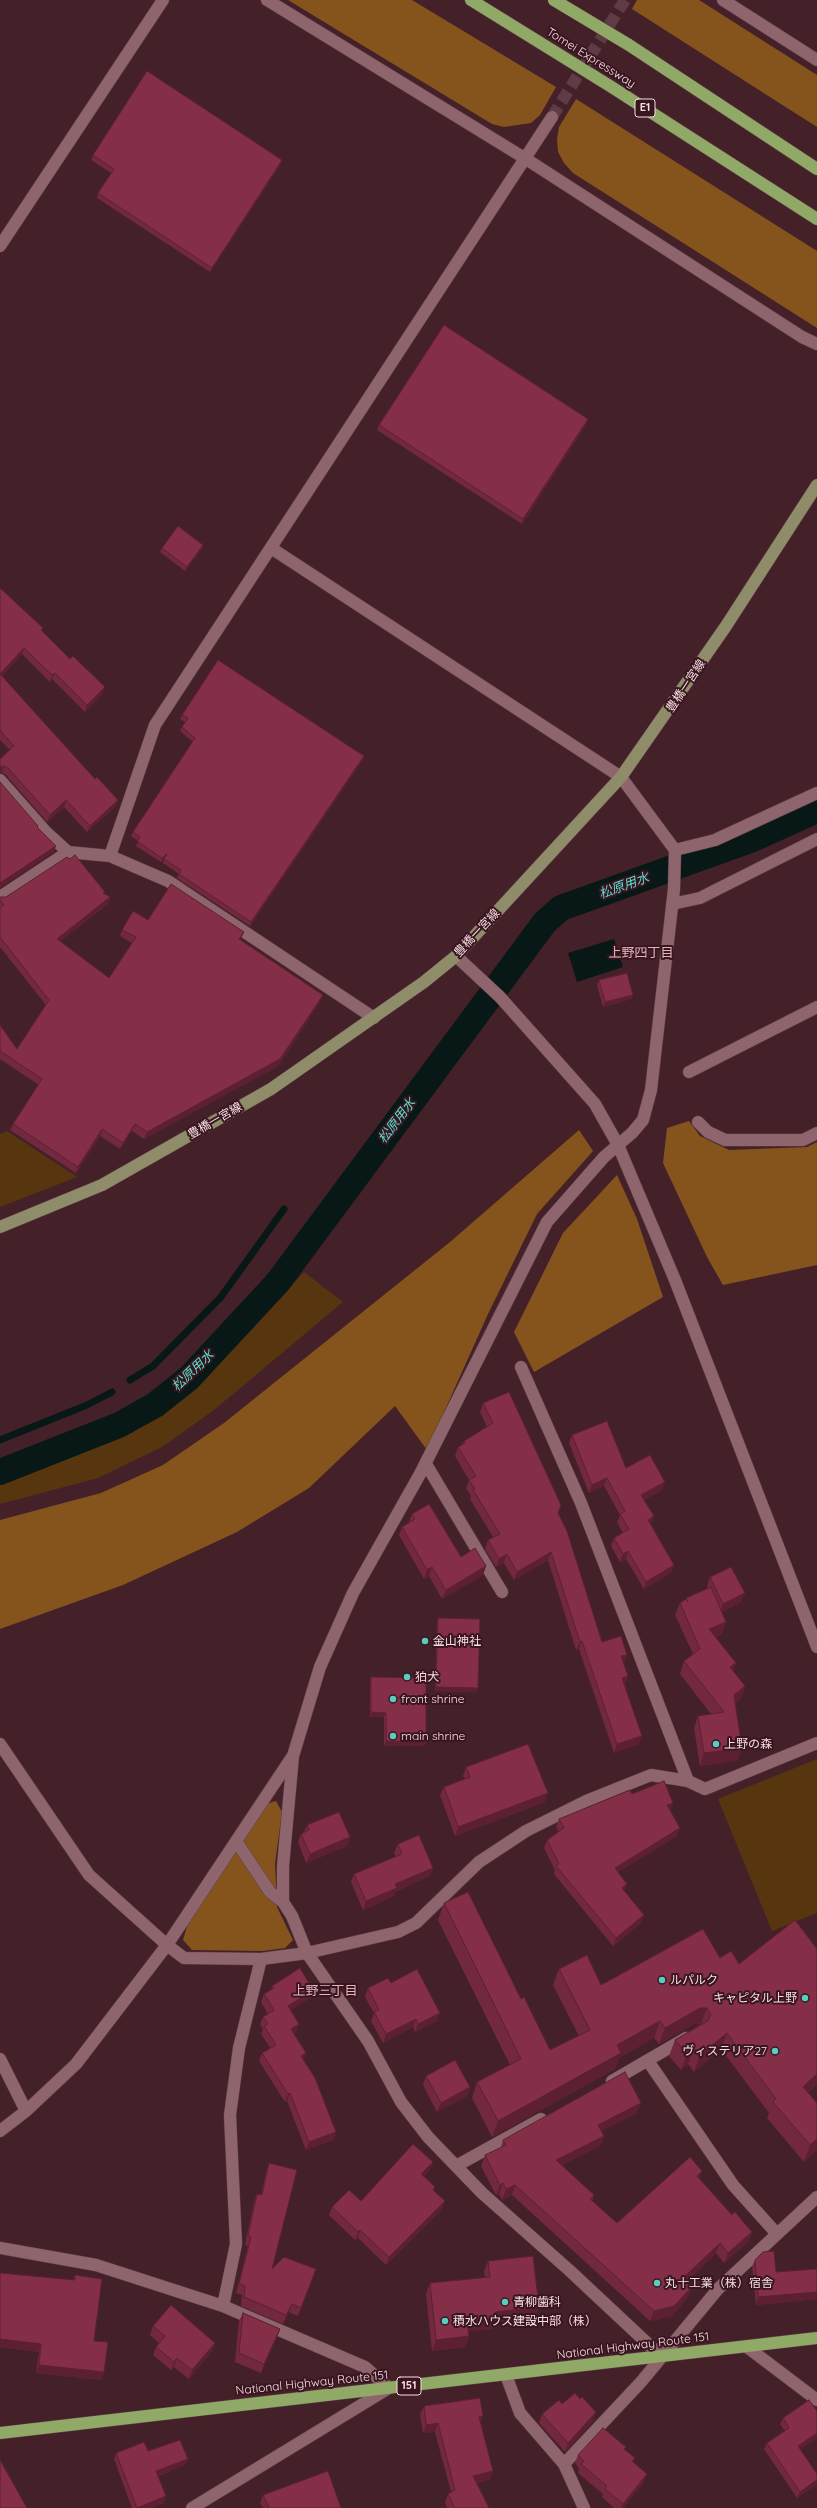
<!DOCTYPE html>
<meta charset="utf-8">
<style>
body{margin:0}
canvas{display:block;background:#442029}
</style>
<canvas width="817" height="2508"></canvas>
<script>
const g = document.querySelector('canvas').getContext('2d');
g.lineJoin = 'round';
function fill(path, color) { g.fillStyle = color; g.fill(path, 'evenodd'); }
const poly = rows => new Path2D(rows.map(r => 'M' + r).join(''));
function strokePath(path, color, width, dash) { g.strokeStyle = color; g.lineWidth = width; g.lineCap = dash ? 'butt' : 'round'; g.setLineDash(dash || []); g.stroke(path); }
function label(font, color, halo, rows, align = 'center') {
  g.font = font + ' Quicksand,"Noto Sans JP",sans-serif'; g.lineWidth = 4; g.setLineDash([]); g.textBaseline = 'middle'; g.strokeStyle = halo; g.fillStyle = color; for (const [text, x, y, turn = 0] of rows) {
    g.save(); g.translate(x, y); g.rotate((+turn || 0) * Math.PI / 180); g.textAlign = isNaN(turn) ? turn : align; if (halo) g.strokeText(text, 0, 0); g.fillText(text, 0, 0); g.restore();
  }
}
const green = poly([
 [7,1131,77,1177,0,1207,0,1134],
 [304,1272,343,1302,214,1410,162,1447,98,1478,0,1504,0,1481,125,1433,160,1411,197,1384,253,1328],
 [817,1759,817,1913,772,1931,718,1799]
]);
const forest = poly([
 [288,0,412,0,556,87,540,115,531,123,504,127,492,124],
 [637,0,699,0,817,75,817,127,632,9],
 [576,99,817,251,817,328,573,173,564,163,558,152,557,139,559,127],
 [689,1121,700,1136,729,1150,807,1147,817,1142,817,1265,723,1285,707,1257,663,1163,667,1128],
 [579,1130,593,1151,537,1214,488,1314,427,1450,395,1406,309,1488,237,1532,123,1585,0,1629,0,1520,101,1493,163,1465,224,1423,450,1242],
 [617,1175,637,1219,663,1297,534,1372,514,1332,563,1233],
 [276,1801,282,1812,275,1864,277,1907,293,1940,285,1948,263,1951,192,1950,183,1940,188,1923,266,1804]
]);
const water = poly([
 [614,939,623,967,577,982,568,953]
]);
const stream = poly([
 [130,1380,153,1366,221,1297,284,1209],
 [0,1440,87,1405,112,1392]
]);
const canal = poly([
 [0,1472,119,1425,155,1405,189,1378,278,1282,545,922,561,908,753,839,817,810]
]);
const minorTunnel = poly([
 [552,117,625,0]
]);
const minor = poly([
 [267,0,526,159,802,337,817,344],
 [723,0,817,60],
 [0,246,163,0],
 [271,548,621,777,675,850,674,889,651,1090,643,1120,632,1133,604,1157,547,1222,420,1474,353,1593,320,1667,293,1756,283,1866,283,1902,292,1916,307,1953,368,2041,401,2102,428,2137,482,2193,569,2270,662,2357],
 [0,780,46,832,68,852,110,856,168,881,374,1018],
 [675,850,715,840,817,793],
 [110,856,155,725,552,117],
 [0,897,68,852],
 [672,904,700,898,817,839],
 [456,956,500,997,595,1104,618,1145,675,1280,817,1647],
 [689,1072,817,1007],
 [698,1122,708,1132,725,1140,803,1140,817,1133],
 [521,1367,581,1503,688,1781],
 [426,1464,502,1592],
 [0,1744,89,1875,167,1945,184,1958,261,1959,307,1953,398,1932,416,1923,479,1862,526,1831,586,1801,651,1775,688,1781,705,1789,817,1743],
 [236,1841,270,1892,283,1902],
 [0,2059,26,2111],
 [648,2061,733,2185,777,2234],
 [612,2081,686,2038],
 [0,2131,26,2111,76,2064,167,1945,292,1757],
 [456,2166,541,2119],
 [0,2248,96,2265,223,2306,365,2367,389,2388,192,2508],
 [223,2306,236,2244,230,2115,239,2048,261,1959],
 [747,2347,817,2400],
 [506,2375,520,2413,564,2464,584,2508],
 [564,2464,641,2382,718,2289,817,2197]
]);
const major = poly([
 [0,1227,102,1185,271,1089,424,982,456,956,621,777,726,626,817,485]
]);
const highway = poly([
 [471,0,610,86,817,219],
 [554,0,629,45,817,169],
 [0,2433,817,2338]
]);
const wall = poly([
 [93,155,281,164,210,272,97,198,98,193,111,173,91,160],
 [587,423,522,524,377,430,379,425],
 [203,545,202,549,185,571,160,552,162,548],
 [0,588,43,628,42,631,102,694,85,712,52,679,50,682,22,654,2,676,95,779,118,800,115,807,87,832,64,807,47,822,6,775,2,773,0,773,0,759,10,750,0,740],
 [182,715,364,756,362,761,250,926,177,878,179,874,163,863,164,860,161,862,136,846,138,841,131,836,133,832,193,742,180,731,182,727,185,722,180,719],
 [104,894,110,897,108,904,60,941,109,978,132,943,120,936,122,930,148,920,244,932,240,940,320,1002,278,1066,144,1139,132,1131,120,1149,100,1136,76,1173,10,1130,13,1124,39,1085,0,1059,0,1025,17,1049,46,1005,0,947,0,901],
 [599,980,633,995,631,999,603,1007,597,985],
 [483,1403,558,1513,602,1642,624,1663,625,1685,639,1744,614,1753,579,1649,576,1650,548,1560,514,1580,504,1563,496,1567,485,1549,488,1540,493,1537,470,1499,471,1496,466,1488,469,1480,455,1456,458,1447,462,1445,464,1441,487,1427,480,1412],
 [572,1435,662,1490,644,1500,654,1516,651,1524,674,1565,671,1573,644,1589,626,1559,620,1562,611,1546,614,1538,623,1533,617,1522,620,1515,604,1486,589,1493,569,1443],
 [412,1514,461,1557,486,1566,483,1575,442,1599,429,1576,424,1579,399,1535,402,1527,409,1522],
 [710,1577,741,1602,722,1612,726,1622,722,1634,716,1637,733,1671,745,1686,741,1699,735,1703,738,1760,700,1766,694,1728,698,1716,711,1714,680,1674,684,1661,693,1654,675,1615,680,1603,686,1599,686,1598,708,1588,707,1586],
 [438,1618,476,1692,435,1691,437,1622],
 [371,1677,426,1742,424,1746,384,1746,384,1717,370,1717,370,1682],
 [466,1767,545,1802,455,1836,440,1795,444,1787,465,1779,463,1776],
 [632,1794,673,1803,670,1810,677,1836,618,1872,624,1892,641,1923,613,1946,554,1874,555,1870,544,1848,547,1840,559,1832,556,1827,559,1819],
 [307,1825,350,1837,347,1846,306,1863,298,1842,301,1834,304,1832],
 [398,1844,433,1868,430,1876,395,1892,394,1896,363,1910,351,1882,354,1874,396,1857,394,1853],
 [444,1903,521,1999,550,2050,579,2036,553,1985,559,1969,601,1985,720,1958,808,2093,817,2103,817,2150,804,2162,767,2118,769,2113,721,2049,694,2072,688,2064,681,2070,669,2056,675,2040,701,2024,694,2024,659,2044,654,2038,619,2058,615,2069,492,2137,472,2098,477,2082,510,2065,438,1920],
 [391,1983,437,2021,415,2032,413,2027,383,2043,371,2021,374,2013,365,1997,368,1988],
 [272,1986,310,1998,291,2010,299,2024,296,2032,294,2034,306,2053,303,2059,336,2132,333,2140,306,2150,287,2101,285,2102,259,2061,262,2053,270,2048,261,2034,263,2029,260,2025,263,2017,268,2014,261,2002,264,1994,271,1990],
 [426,2076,470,2087,467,2096,437,2112,423,2085],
 [637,2113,601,2131,604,2136,600,2146,562,2165,594,2195,592,2201,617,2223,702,2171,699,2179,732,2215,752,2232,748,2242,724,2263,716,2253,686,2282,688,2297,671,2317,650,2321,512,2195,502,2200,499,2194,496,2195,481,2166,485,2155,501,2148,503,2140],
 [433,2162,430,2169,424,2176,435,2187,434,2191,442,2209,386,2265,358,2238,355,2240,329,2215,332,2207,361,2201],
 [269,2163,272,2269,316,2269,298,2316,289,2312,283,2324,241,2306,242,2295,236,2293,248,2246,245,2245,254,2202,257,2194,261,2195,266,2172],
 [755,2260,776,2272,817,2269,817,2299,756,2305,752,2267],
 [488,2261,539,2307,535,2318,495,2322,492,2329,468,2331,469,2336,465,2347,432,2351,426,2294,430,2283,485,2278,484,2271],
 [75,2275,94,2341,104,2372,101,2380,36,2373,39,2352,0,2347,74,2280],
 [243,2313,280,2329,277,2337,261,2373,235,2362,239,2321],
 [153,2326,215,2343,212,2351,189,2379,174,2367,171,2370,153,2355,156,2347,159,2343,150,2335],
 [562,2404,593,2421,565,2452,539,2423,542,2414],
 [424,2406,481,2423,493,2471,490,2479,477,2483,489,2508,447,2508,445,2502,448,2494,451,2492,435,2432,423,2433,420,2414],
 [817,2411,817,2438,800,2449,817,2474,797,2498,764,2449,767,2443,785,2431,780,2424,783,2418],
 [625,2450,635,2458,633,2462,644,2482,623,2508,614,2508,602,2497,603,2494,578,2473,579,2468,575,2463,578,2455],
 [148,2451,188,2459,185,2465,158,2476,164,2503,150,2508,132,2508,114,2459,116,2453],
 [263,2495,341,2508,263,2508,260,2503]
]);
const shadedWall = poly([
 [282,160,281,164,210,272,212,268],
 [588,419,587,423,522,524,523,519],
 [203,545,202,549,185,571,187,567],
 [24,648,22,654,0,678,0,674],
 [55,673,52,679,50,682,52,675],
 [105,687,102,694,85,712,87,705],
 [364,756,362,761,250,926,251,922],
 [4,766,2,773,0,773,0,767],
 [66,800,64,807,47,822,50,815],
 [118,800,115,807,87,832,90,826],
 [56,846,54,852,0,888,0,883],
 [167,854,165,859,161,862,162,858],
 [110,897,108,904,54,946,57,939],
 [244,932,241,939,237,946,239,939],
 [323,995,320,1002,278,1066,144,1139,147,1132],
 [633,995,631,999,603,1007,605,1002],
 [135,1124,132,1131,120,1149,123,1143],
 [102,1129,100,1136,76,1173,78,1167],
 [607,1478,604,1486,589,1493,592,1485],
 [665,1482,662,1490,639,1503,641,1495],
 [654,1516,651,1524,645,1527,648,1520],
 [628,1551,626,1559,620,1562,623,1554],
 [551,1552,548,1560,514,1580,517,1572],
 [507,1554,504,1563,496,1567,499,1559],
 [674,1565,671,1573,644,1589,646,1582],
 [486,1566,483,1575,442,1599,446,1590],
 [432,1567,429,1576,424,1579,427,1570],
 [745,1593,741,1602,720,1613,723,1604],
 [726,1622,722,1634,705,1642,709,1629],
 [582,1641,579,1649,576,1650,580,1642],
 [627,1655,624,1664,621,1656],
 [736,1663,732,1675,730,1667],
 [628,1676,625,1685,622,1678],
 [745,1686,741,1699,729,1708,734,1695],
 [436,1687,478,1688,476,1692,435,1691],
 [371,1712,386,1713,384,1717,370,1717],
 [642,1736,639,1744,614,1753,617,1744],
 [386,1741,426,1742,424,1746,384,1746],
 [742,1748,738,1760,700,1766,704,1753],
 [548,1793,545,1802,455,1836,458,1827],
 [673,1803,670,1811,667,1805],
 [680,1828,677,1836,612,1876,615,1868],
 [350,1837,347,1846,306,1863,310,1854],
 [433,1868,430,1876,395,1892,394,1896,363,1910,366,1901,395,1884],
 [627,1884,624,1892,622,1888],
 [644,1915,641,1923,613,1946,616,1938],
 [313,1990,310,1998,285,2014,288,2006],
 [700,2008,707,2008,701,2024,694,2024,659,2044,665,2028],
 [440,2013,437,2021,415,2032,418,2024],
 [416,2019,413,2027,383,2043,386,2034],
 [660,2021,654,2038,619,2058,615,2069,492,2137,498,2121,617,2045],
 [299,2024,296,2032,288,2037,291,2029],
 [727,2033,721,2049,694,2072,700,2055],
 [694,2048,688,2064,681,2070,687,2054],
 [306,2053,303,2061,301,2056],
 [817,2074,817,2085,797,2103,803,2087],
 [470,2087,467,2096,437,2112,441,2103],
 [290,2093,287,2101,285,2102,288,2094],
 [641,2103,637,2113,594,2135,598,2125],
 [336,2132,333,2140,306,2150,309,2142],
 [604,2136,600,2146,552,2170,556,2160],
 [817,2139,817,2150,804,2162,810,2145],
 [433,2162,430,2169,419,2182,421,2174],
 [702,2171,699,2181,697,2176],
 [503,2183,499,2194,496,2195,500,2185],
 [515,2185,512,2195,502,2200,506,2189],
 [445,2201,442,2209,386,2265,389,2257],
 [360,2230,358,2238,355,2240,358,2232],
 [752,2232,748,2242,724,2263,728,2253],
 [720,2243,716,2253,678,2289,682,2279],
 [692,2287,688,2297,671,2317,650,2321,654,2311],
 [817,2292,817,2299,756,2305,758,2297],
 [292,2304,289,2312,283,2324,286,2315],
 [539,2307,535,2318,495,2322,492,2329,463,2332,467,2321,495,2312],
 [280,2329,277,2337,261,2373,264,2364],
 [469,2336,465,2347,432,2351,436,2340],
 [0,2339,41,2344,39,2352,0,2347],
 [215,2343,212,2351,189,2379,192,2370],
 [177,2358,174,2367,171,2370,174,2362],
 [39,2365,104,2372,101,2380,36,2373],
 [596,2412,593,2421,565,2452,568,2443],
 [483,2416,480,2425,479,2417],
 [438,2423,435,2432,423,2433,426,2425],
 [817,2433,817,2438,796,2452,798,2446],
 [188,2459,185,2465,154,2477,156,2471],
 [493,2471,490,2479,470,2484,473,2476],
 [647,2474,644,2482,623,2508,621,2508,623,2504],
 [817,2480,817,2485,797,2498,800,2492],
 [166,2496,164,2503,150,2508,137,2508]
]);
const building = poly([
 [147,71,282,160,212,268,98,193,114,169,93,155,147,71],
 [444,325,588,419,523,519,379,425,444,325],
 [178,526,203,545,187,567,162,548,178,526],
 [0,588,43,628,41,630,70,659,73,656,105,687,87,705,55,673,52,675,24,648,0,674,95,779,97,777,118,800,90,826,66,800,50,815,8,768,4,766,0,767,0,759,14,746,0,730,0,588],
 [218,660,364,756,251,922,179,874,181,870,164,859,167,854,162,858,137,841,140,837,133,832,195,738,182,727,188,718,182,715,218,660],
 [0,782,38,826,37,827,56,846,0,883,0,782],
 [75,855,105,892,103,893,110,897,57,939,109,978,136,937,122,930,133,911,148,920,171,884,244,932,239,939,323,995,280,1059,147,1132,135,1124,123,1143,102,1129,78,1167,13,1124,42,1079,0,1051,0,1025,17,1049,49,1000,0,937,0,908,4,905,0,900,0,897,6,897,67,857,70,859,75,855],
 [627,973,633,995,605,1002,599,980,627,973],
 [509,1392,561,1505,558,1513,567,1531,602,1642,621,1636,627,1655,621,1656,628,1676,622,1678,642,1736,617,1744,582,1641,580,1642,551,1552,517,1572,507,1554,499,1559,488,1540,500,1534,473,1490,475,1489,469,1480,476,1476,458,1447,465,1443,464,1441,493,1423,483,1403,509,1392],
 [607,1421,626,1468,650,1455,665,1482,641,1495,654,1516,648,1520,674,1565,646,1582,628,1551,623,1554,614,1538,629,1529,620,1514,625,1511,607,1478,592,1485,572,1435,607,1421],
 [429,1504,461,1557,475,1548,486,1566,446,1590,432,1567,427,1570,402,1527,415,1519,412,1514,429,1504],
 [731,1567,745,1593,723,1604,710,1577,731,1567],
 [711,1587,726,1622,709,1629,736,1663,730,1667,745,1686,734,1695,742,1748,704,1753,698,1716,724,1712,684,1661,700,1649,680,1603,686,1599,688,1602,686,1598,711,1587],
 [438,1618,480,1619,478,1688,436,1687,438,1618],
 [371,1677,426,1678,426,1742,386,1741,386,1713,371,1712,371,1677],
 [528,1744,548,1793,458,1827,444,1787,470,1777,466,1767,528,1744],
 [664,1781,673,1803,667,1805,680,1828,615,1868,627,1884,622,1888,644,1915,616,1938,556,1866,559,1864,547,1840,564,1828,559,1819,630,1790,632,1794,664,1781],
 [339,1812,350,1837,310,1854,301,1834,309,1830,307,1825,339,1812],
 [419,1835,433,1868,395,1884,397,1888,366,1901,354,1874,402,1854,398,1844,419,1835],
 [468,1892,521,1999,524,1997,550,2050,590,2030,559,1969,587,1955,601,1985,703,1929,720,1958,731,1951,739,1964,795,1920,817,1949,817,2074,803,2087,817,2103,817,2139,810,2145,773,2102,776,2099,727,2033,700,2055,694,2048,687,2054,675,2040,708,2021,711,2014,707,2008,700,2008,665,2028,660,2021,617,2045,621,2053,498,2121,477,2082,521,2059,444,1903,468,1892],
 [300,1968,313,1990,288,2006,299,2024,291,2029,306,2053,301,2056,315,2078,336,2132,309,2142,290,2093,288,2094,262,2053,276,2045,264,2026,268,2024,263,2017,274,2010,264,1994,274,1988,272,1986,300,1968],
 [417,1969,440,2013,418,2024,416,2019,386,2034,374,2012,379,2010,368,1988,388,1978,391,1983,417,1969],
 [455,2060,470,2087,441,2103,426,2076,455,2060],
 [625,2072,641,2103,598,2125,604,2136,556,2160,594,2195,590,2199,617,2223,690,2157,702,2171,697,2176,732,2215,735,2212,752,2232,728,2253,720,2243,682,2279,692,2287,674,2306,654,2311,515,2185,506,2189,503,2183,500,2185,485,2155,506,2145,503,2140,625,2072],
 [413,2144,433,2162,421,2174,435,2187,433,2190,445,2201,389,2257,360,2230,358,2232,332,2207,349,2190,361,2201,413,2144],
 [269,2163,297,2170,272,2269,284,2257,316,2269,301,2308,292,2304,286,2315,244,2297,245,2286,239,2284,251,2237,248,2236,257,2194,262,2195,269,2163],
 [774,2251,776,2272,817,2269,817,2292,758,2297,755,2260,763,2252,774,2251],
 [533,2256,539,2307,495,2312,496,2318,467,2321,469,2336,436,2340,430,2283,490,2277,488,2261,533,2256],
 [0,2273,75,2280,75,2275,102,2279,94,2341,108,2342,104,2372,39,2365,41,2344,0,2339,0,2273],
 [171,2305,215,2343,192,2370,177,2358,174,2362,156,2347,165,2336,153,2326,171,2305],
 [243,2313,280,2329,264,2364,239,2353,243,2313],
 [575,2393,580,2399,582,2397,596,2412,568,2443,542,2414,559,2400,562,2404,575,2393],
 [480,2398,483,2416,479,2417,493,2471,473,2476,489,2508,455,2508,448,2494,455,2490,438,2423,426,2425,424,2406,480,2398],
 [809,2400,817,2411,817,2433,798,2446,817,2474,817,2480,800,2492,767,2443,789,2428,783,2418,809,2400],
 [603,2428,626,2447,624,2449,635,2458,632,2461,647,2474,623,2504,605,2489,607,2486,581,2464,584,2461,578,2455,603,2428],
 [180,2440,188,2459,156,2471,166,2496,137,2508,116,2453,144,2442,148,2451,180,2440],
 [0,2460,27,2508,0,2508,0,2460],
 [328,2471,341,2508,266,2508,269,2507,263,2495,328,2471]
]);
const markers = [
 [425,1641,4,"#58cec0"],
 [407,1677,4,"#58cec0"],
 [393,1699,4,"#58cec0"],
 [393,1736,4,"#58cec0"],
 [716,1744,4,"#58cec0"],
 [662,1980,4,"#58cec0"],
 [805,1998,4,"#58cec0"],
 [775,2051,4,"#58cec0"],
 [657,2283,4,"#58cec0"],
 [505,2302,4,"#58cec0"],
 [445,2321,4,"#58cec0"]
];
const shields = [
 [645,108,20],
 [409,2386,24]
];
const shieldNames = [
 ["E1",645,108],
 ["151",409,2386]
];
const streetNames = [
 ["Tomei Expressway",591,58,32],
 ["豊橋一宮線",686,686,-56],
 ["豊橋一宮線",477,933,-47],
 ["豊橋一宮線",215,1121,-30],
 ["National Highway Route 151",633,2346,-7],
 ["National Highway Route 151",312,2383,-6]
];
const poiNames = [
 ["金山神社",433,1641],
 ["狛犬",415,1677],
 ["front shrine",401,1699],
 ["main shrine",401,1736],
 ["上野の森",724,1744],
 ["ルパルク",670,1980],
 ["キャピタル上野",797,1998,"right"],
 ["ヴィステリア27",767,2051,"right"],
 ["丸十工業（株）宿舎",665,2283],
 ["青柳歯科",513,2302],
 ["積水ハウス建設中部（株）",453,2321]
];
const waterNames = [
 ["松原用水",624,886,-20],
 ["松原用水",397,1121,-53],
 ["松原用水",193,1371,-44]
];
const neighbourhoodNames = [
 ["上野四丁目",641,953],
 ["上野三丁目",325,1991]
];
fill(green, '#57350e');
fill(forest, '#85541c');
fill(water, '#071816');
strokePath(stream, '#071816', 7);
strokePath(canal, '#071816', 26);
strokePath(minorTunnel, '#5f3c45', 12, [12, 6]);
strokePath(minor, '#5f4048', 13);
strokePath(major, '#5f4048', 13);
strokePath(highway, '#5f4048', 13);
strokePath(minor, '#8e646d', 12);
strokePath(major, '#8f8d69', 12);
strokePath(highway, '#90a966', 12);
fill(wall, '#72283e');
fill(shadedWall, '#5c2032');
fill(building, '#842e48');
strokePath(building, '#5c2032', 1);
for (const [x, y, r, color] of markers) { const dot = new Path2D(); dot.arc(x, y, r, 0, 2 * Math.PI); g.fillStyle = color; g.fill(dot); strokePath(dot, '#39161f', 1.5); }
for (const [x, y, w] of shields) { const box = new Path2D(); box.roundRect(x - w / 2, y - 9, w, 18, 3); g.fillStyle = '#39161f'; g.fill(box); strokePath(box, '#f7dee3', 1); }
label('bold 11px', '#f7dee3', null, shieldNames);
label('12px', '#f7dee3', '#39161f', streetNames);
label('12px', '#f7dee3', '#39161f', poiNames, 'left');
label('italic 13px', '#57dfd0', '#39161f', waterNames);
label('13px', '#e5b5be', '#39161f', neighbourhoodNames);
</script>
